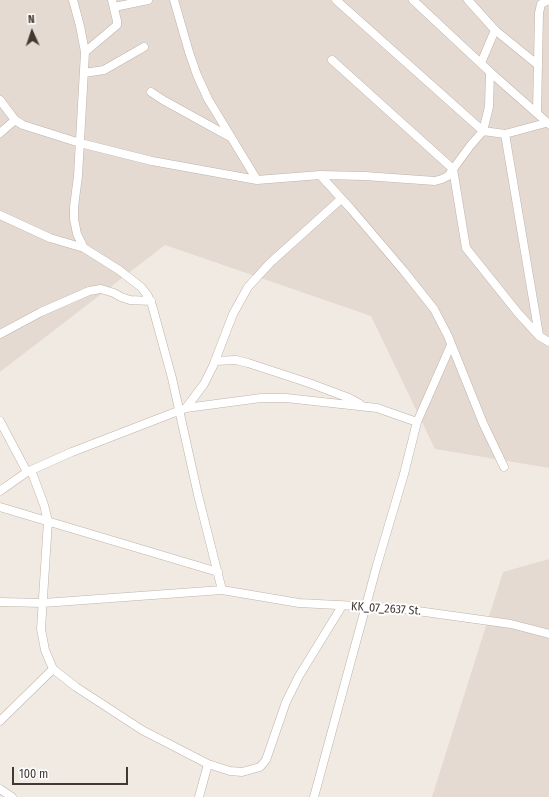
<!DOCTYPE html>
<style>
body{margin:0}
#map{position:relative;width:549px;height:797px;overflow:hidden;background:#f1eae3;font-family:"Fira Sans Condensed",sans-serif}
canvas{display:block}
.north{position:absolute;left:12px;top:12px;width:40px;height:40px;-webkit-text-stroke:3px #fff;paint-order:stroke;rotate:357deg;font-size:11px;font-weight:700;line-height:16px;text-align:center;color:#433933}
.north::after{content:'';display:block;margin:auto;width:14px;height:18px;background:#433933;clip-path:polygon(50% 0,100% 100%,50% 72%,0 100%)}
.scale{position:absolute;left:12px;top:767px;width:116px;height:18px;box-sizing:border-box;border:2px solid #433933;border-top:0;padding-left:5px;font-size:12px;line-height:14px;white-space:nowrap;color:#433933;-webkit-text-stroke:3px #fff;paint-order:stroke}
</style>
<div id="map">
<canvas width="549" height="797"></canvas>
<div class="north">N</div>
<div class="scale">100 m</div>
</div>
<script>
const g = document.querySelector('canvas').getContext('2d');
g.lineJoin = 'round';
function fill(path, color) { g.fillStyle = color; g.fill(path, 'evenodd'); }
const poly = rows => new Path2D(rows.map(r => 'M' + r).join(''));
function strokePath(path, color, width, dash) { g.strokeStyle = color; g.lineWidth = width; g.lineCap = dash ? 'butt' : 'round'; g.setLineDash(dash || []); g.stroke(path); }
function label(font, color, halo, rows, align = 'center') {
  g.font = font + ' "Fira Sans Condensed",sans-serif'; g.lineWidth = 4; g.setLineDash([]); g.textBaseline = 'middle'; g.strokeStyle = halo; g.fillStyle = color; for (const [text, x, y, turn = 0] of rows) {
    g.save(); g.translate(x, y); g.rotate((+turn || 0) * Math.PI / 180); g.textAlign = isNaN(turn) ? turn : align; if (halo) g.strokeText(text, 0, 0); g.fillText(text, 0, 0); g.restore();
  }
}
const residential = poly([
 [0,0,549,0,549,468,435,449,371,316,165,245,0,372],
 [549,559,549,797,432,797,503,572]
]);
const minor = poly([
 [73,0,80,26,85,52,78,176,74,207,74,219,77,234,84,248],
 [174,0,189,52,197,75,208,99,257,180],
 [336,0,483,131,505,134,546,123],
 [413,0,490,72,549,124],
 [468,0,495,30,538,65],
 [114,7,148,0],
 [85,52,117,25,117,21,112,0],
 [332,60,453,169,466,248,518,313,539,336,549,342],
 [481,63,495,30],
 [84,73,104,70,144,47],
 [151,92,163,100,230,137],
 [0,100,15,120,23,125,80,143,152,161,257,180,320,175,351,209,403,270,434,309,448,336,483,423,504,467],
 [537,113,539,13,541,4,549,0],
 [0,133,15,120],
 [505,134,539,335],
 [320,175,365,176,435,181,442,179,448,176,470,146,483,131,489,107,490,72],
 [0,215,50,238,84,248,119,270,141,287,148,296,152,305,172,378,198,495,222,590],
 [0,334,41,312,89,291,101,289,114,293,121,297,130,300,151,301],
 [215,361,236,360,248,363,309,383,349,398,360,404],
 [186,408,204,384,213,366,233,314,248,287,270,263,341,199],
 [0,421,27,472],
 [31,470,44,505,48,521,41,629,45,650,53,669,76,687,142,730,208,764,230,771,242,772,260,767,266,760,286,702,299,676,342,606],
 [0,491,27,472,72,452,186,408,261,398,286,398,377,408,417,422],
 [0,507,218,572],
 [0,602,43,603,222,590,299,603,396,608,511,624,549,634],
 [0,721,53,669],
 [0,789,12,797],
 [199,797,208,764],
 [314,797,377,565,404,474,417,422,451,345]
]);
const streetNames = [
 ["KK_07_2637 St.",386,609,4]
];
fill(residential, '#e5dad1');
strokePath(minor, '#bfb2a9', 9);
strokePath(minor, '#fff', 8);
label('12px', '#433933', '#fff', streetNames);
</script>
